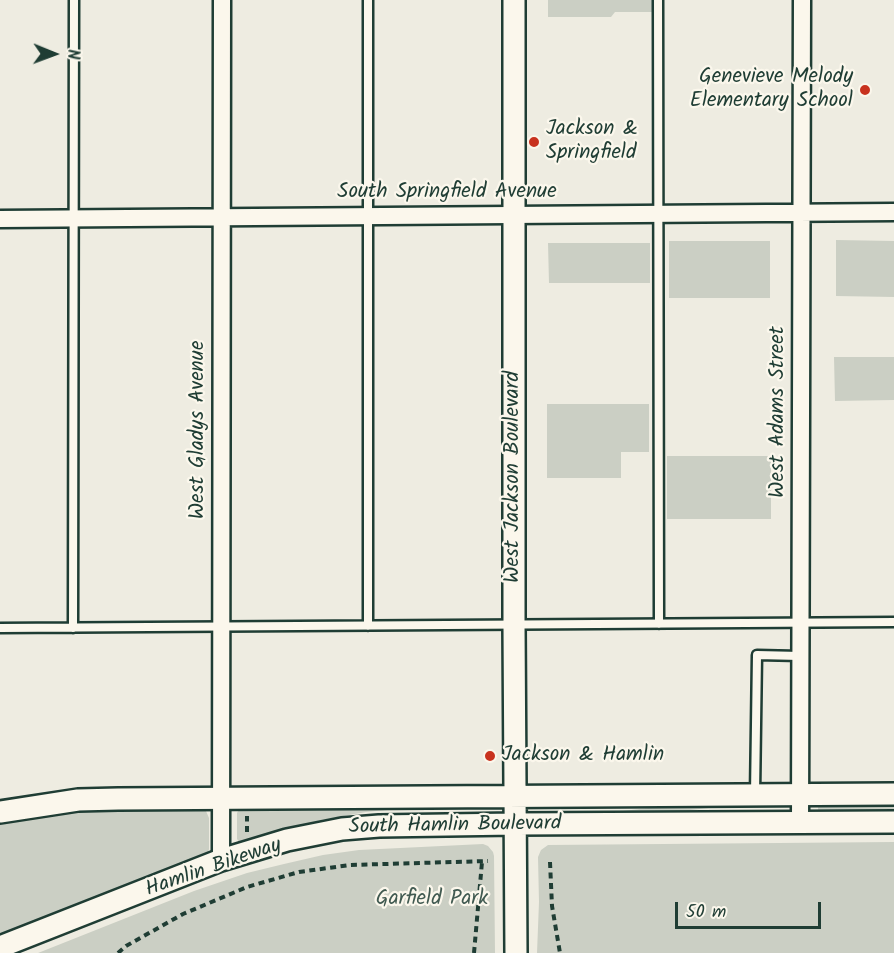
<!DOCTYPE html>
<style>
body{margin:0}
#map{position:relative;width:894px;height:953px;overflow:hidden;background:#eeece1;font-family:Kalam,sans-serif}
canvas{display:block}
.north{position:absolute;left:24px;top:24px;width:60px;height:60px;-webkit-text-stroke:4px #fbf7ec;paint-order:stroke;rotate:91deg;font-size:16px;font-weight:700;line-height:24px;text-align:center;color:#1f3d34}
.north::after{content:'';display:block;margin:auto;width:21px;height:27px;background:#1f3d34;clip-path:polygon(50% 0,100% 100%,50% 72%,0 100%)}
.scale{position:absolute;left:675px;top:902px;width:146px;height:27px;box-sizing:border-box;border:3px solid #1f3d34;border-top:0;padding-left:8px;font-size:18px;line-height:21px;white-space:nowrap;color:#1f3d34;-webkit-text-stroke:4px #fbf7ec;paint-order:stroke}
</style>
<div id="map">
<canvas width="894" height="953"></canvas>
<div class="north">N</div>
<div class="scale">50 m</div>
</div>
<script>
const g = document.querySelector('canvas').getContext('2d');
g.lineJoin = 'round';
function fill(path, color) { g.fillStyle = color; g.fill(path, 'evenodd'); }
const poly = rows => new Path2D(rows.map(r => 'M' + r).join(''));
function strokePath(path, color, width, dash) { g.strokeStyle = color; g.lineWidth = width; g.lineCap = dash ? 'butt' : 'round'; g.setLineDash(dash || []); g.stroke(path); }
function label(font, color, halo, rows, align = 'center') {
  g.font = font + ' Kalam,sans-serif'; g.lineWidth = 4.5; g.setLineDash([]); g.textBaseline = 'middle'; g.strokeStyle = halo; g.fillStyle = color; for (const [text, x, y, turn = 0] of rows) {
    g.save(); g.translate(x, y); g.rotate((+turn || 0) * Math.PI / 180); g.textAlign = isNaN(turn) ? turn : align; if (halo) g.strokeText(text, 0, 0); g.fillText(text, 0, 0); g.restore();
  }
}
const green = poly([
 [548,0,652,0,652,12,615,12,611,17,548,17],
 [836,240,894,241,894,297,836,296],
 [669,241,770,241,770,298,669,298],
 [548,243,650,243,650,283,549,283],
 [834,357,894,357,894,400,835,401],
 [547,404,649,404,649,452,621,452,621,478,547,478],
 [667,456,771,456,771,519,667,519],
 [701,802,738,805,642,815,605,815,605,813],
 [894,802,894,813,822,814,818,811,818,807,820,804],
 [398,806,397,809,366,812,321,820,243,843,239,842,237,839,237,813,239,809],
 [90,808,201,808,206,811,209,818,209,849,208,854,0,938,0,821],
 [894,842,894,953,537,953,539,902,538,857,541,850,548,845],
 [483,844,488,846,493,852,494,856,495,953,38,953,194,891,247,873,284,864,323,855,359,850]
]);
const path = poly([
 [247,832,247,816],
 [550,862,552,906,560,953],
 [118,953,126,946,183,914,247,887,299,872,350,865,488,861],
 [474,953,482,862]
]);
const service = poly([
 [658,0,659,624],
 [368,626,368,0],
 [0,628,894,622],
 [73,628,74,0],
 [755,794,757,655,800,656]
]);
const minor = poly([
 [0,219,894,212],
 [800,823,802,0],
 [221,860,222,0]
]);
const tertiary = poly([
 [514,0,514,625,516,953],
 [0,812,78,800,118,799,894,794],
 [0,947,221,860,287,840,342,829,379,826,515,824,894,822]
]);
const markers = [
 [865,90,6,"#c8321e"],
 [534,142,6,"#c8321e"],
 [490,756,6,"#c8321e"]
];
const poiNames = [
 ["Genevieve Melody",853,78,"right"],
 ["Elementary School",853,102,"right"],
 ["Jackson &",546,130],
 ["Springfield",546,154],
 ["Jackson & Hamlin",502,756]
];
const streetNames = [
 ["South Springfield Avenue",447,193],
 ["West Adams Street",779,412,-90],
 ["West Gladys Avenue",199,430,-90],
 ["West Jackson Boulevard",514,477,-90],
 ["South Hamlin Boulevard",455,827,-1],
 ["Hamlin Bikeway",214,869,-19]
];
const parkNames = [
 ["Garfield Park",432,900]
];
fill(green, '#cbcfc4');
strokePath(service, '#1f3d34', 13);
strokePath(minor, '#1f3d34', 21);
strokePath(tertiary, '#1f3d34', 26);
strokePath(path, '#1f3d34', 4, [6, 4.5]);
strokePath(service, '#fbf7ec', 8);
strokePath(minor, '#fbf7ec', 16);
strokePath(tertiary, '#fbf7ec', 21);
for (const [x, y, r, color] of markers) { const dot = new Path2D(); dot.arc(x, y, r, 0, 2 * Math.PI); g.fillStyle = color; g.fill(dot); strokePath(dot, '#fbf7ec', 2); }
label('21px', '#1f3d34', '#fbf7ec', poiNames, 'left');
label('21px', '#1f3d34', '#fbf7ec', streetNames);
label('21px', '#415a51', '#fbf7ec', parkNames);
</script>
